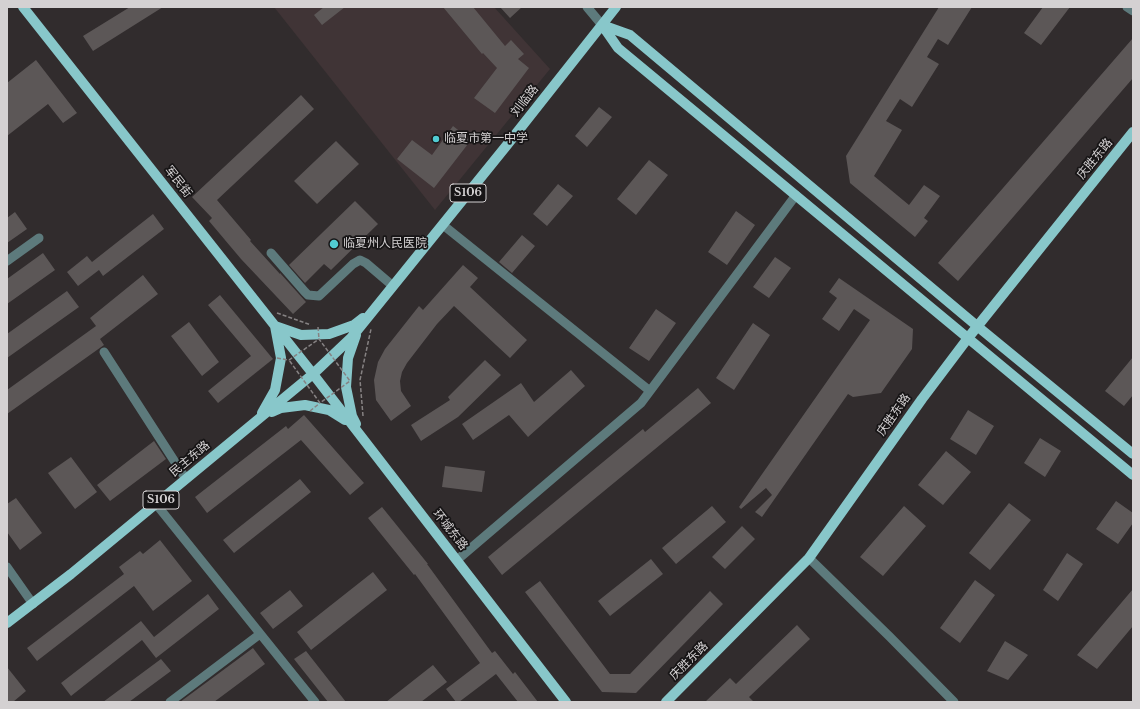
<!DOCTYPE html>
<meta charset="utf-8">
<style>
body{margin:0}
#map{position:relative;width:1140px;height:709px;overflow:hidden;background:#312c2d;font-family:"Libre Baskerville",serif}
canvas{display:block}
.frame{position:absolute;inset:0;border:8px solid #d4d1d2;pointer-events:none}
</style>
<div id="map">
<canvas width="1140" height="709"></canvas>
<div class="frame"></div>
</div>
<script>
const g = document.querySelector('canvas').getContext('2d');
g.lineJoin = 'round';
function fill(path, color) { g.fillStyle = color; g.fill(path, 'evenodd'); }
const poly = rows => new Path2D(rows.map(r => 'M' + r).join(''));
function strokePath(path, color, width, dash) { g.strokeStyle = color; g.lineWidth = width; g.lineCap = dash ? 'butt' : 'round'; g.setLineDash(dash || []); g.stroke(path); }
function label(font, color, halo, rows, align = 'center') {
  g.font = font + ' "Libre Baskerville","Noto Sans SC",serif'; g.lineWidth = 3.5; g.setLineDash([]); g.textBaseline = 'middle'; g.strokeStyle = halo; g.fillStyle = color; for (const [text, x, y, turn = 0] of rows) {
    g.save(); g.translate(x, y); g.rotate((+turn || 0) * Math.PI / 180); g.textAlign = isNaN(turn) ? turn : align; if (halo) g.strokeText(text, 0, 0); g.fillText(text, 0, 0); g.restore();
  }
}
const built = poly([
 [274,7,494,7,550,69,435,210]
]);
const building = poly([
 [130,7,163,7,93,51,83,36],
 [324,7,345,7,322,25,314,15],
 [443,7,473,7,505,46,511,40,524,54,518,59,529,68,495,113,474,98,497,68,483,53,482,54],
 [500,7,522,7,510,18],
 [939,7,972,7,948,45,938,39,927,57,939,64,912,107,900,99,886,121,902,130,874,176,909,205,924,185,940,196,924,218,928,221,915,237,850,183,846,156],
 [1043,7,1070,7,1041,45,1024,33],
 [1133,38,1133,78,958,281,938,263],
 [36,60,77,113,63,123,48,104,7,136,7,83],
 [301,95,314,109,217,200,251,240,250,241,280,274,280,273,306,302,293,314,241,259,209,221,212,218,192,197],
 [599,107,612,117,587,147,575,136],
 [453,126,471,140,434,188,397,159,412,140,432,155],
 [336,141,359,164,317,204,294,181],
 [649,160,668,175,636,215,617,199],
 [558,184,573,196,547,226,533,214],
 [355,201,378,224,331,270,324,264,305,283,289,265],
 [736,211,755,225,727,265,708,252],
 [15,212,27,229,7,243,7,218],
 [153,214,164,229,103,276,99,270,78,286,67,272,87,256,92,262],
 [522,235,535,246,512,273,499,262],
 [43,253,55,270,7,304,7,279],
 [775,257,791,268,769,298,753,287],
 [463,265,478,278,470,287,527,340,510,358,454,306,437,324,407,363,402,372,400,381,401,391,411,406,391,421,376,400,374,380,378,362,385,349,419,306,423,310],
 [143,275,158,294,100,339,104,345,7,414,7,390,96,326,90,318],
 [839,278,913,329,912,349,881,393,853,397,848,394,762,517,755,512,772,495,766,488,741,509,739,507,870,320,854,309,839,331,822,319,837,298,829,292],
 [67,291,79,307,7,358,7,334],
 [220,295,273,359,218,403,208,391,251,356,208,305],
 [656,309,676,323,649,361,629,348],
 [189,322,219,362,202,376,171,336],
 [753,323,770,335,734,390,716,378],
 [1133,357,1133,395,1124,406,1105,391],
 [485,360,501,375,458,417,421,441,411,425,450,400,448,397],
 [571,370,585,386,528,437,509,415,473,440,462,424,521,383,534,402],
 [698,388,711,403,502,575,488,557,643,429,645,432],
 [968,410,994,426,976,455,950,439],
 [304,415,364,483,350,495,301,440,207,513,195,497,286,426,288,429],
 [1040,438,1061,451,1045,477,1024,463],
 [154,441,166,459,110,501,97,485],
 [946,451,971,472,943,505,918,485],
 [71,457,97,492,75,509,48,473],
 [445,466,485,471,482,492,442,487],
 [300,479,311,492,234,553,223,540],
 [16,498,42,533,20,550,7,532,7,504],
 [1116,501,1133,513,1133,523,1118,544,1096,529],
 [1009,503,1031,520,990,570,969,553],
 [712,506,726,522,676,564,662,548],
 [904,506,926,526,883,576,860,557],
 [382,507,428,564,427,564,492,653,495,651,513,674,515,672,538,702,518,702,496,674,459,702,456,702,446,689,480,663,415,574,414,575,368,518],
 [742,526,755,539,725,569,712,557],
 [160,540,192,581,153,611,134,586,37,661,27,648,124,574,119,567,140,551,143,554],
 [1067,553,1083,564,1058,601,1043,590],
 [651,559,663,574,610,616,598,601],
 [373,572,387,590,311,650,297,632],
 [975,580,995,595,960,643,940,628],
 [540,581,610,674,630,674,710,591,723,604,636,693,602,692,525,592],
 [1133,589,1133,626,1097,669,1077,655],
 [290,590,303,606,273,629,260,613],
 [208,594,219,609,156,658,142,640,71,696,61,683,141,621,154,637],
 [797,625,810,639,749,697,754,702,705,702,730,678,736,684],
 [1005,641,1028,655,1008,680,987,671],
 [253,648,265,664,214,702,180,702],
 [306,651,346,702,328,702,294,659],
 [161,659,171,671,129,702,103,702],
 [433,665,447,682,421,702,386,702],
 [7,667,26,691,13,702,7,702]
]);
const path = poly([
 [277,313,311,325],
 [363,416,360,380,371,329]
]);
const minor = poly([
 [587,7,602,25],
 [1127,7,1133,11],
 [443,225,650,391],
 [271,253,305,292,308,295,319,296,353,264,360,260,366,263,393,286],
 [7,261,39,238],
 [104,352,184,476],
 [156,504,315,702],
 [809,558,890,637,954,702],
 [457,560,641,403,796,195],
 [7,567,33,604],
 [170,702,260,634]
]);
const major = poly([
 [23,7,313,374,566,702],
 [602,25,618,48,1133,475],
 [602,25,630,35,977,326,1133,454],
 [272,412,281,408,305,405,329,410,345,420],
 [262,413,275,390,281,358,275,326,301,335,329,334,354,325,363,318],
 [356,424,352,416,346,387,348,358,356,335],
 [7,623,71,574,313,374,351,338,507,145,616,7],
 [666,702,809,558,922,399,968,338,1133,132]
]);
const pathBridge = poly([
 [318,327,319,339],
 [277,358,289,360,319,339,350,381,320,403,289,360],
 [310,411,320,403]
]);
const markers = [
 [436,139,4,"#51ccd3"],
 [334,244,5,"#51ccd3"]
];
const shields = [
 [468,193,36],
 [161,500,36]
];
const shieldNames = [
 ["S106",468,193],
 ["S106",161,500]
];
const streetNames = [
 ["刘临路",525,101,-52],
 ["庆胜东路",1095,159,-51],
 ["军民街",178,182,52],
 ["庆胜东路",894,415,-55],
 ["民主东路",190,459,-40],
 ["环城东路",450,530,52],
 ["庆胜东路",689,661,-45]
];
const poiNames = [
 ["临夏市第一中学",444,139],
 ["临夏州人民医院",343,244]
];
fill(built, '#403436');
fill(building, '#5c5757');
strokePath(path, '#868283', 1.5, [4, 2]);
strokePath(minor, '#5d7a7c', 9);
strokePath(major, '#88c7ca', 10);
strokePath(pathBridge, '#868283', 1.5, [4, 2]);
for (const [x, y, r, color] of markers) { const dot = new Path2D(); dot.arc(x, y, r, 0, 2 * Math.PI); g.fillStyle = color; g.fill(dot); strokePath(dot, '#171516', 1.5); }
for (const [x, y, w] of shields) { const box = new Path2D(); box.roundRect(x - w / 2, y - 9, w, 18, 3); g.fillStyle = '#171516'; g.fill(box); strokePath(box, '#d4d1d2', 1); }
label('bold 11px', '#d4d1d2', null, shieldNames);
label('12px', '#d4d1d2', '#171516', streetNames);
label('12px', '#d4d1d2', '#171516', poiNames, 'left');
</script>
